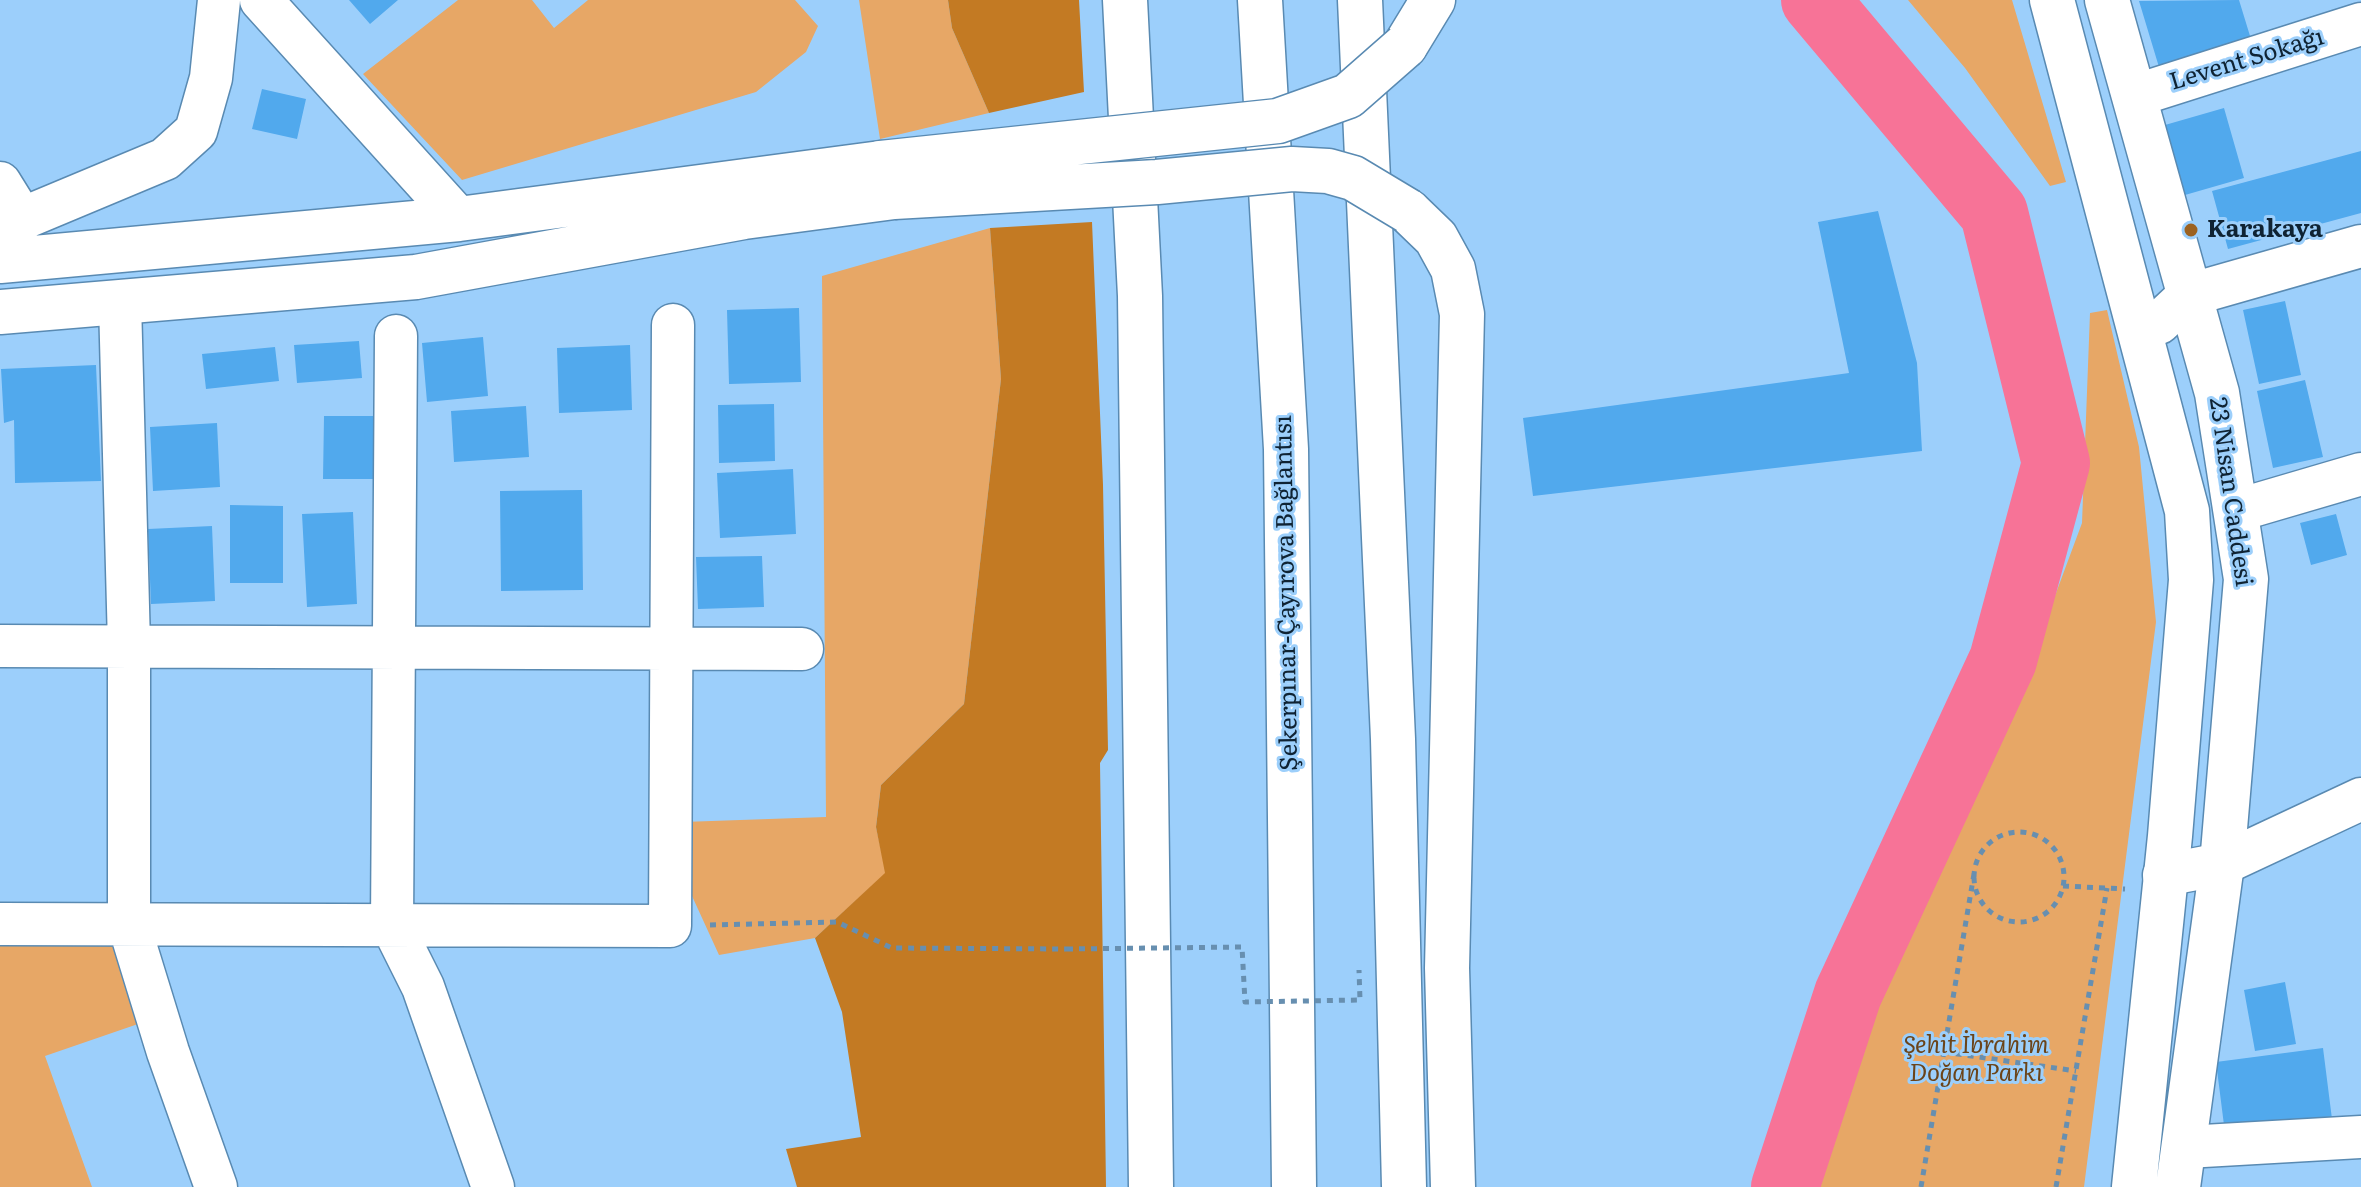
<!DOCTYPE html>
<meta charset="utf-8">
<style>
body{margin:0}
canvas{display:block;background:#9ccffb}
</style>
<canvas width="2361" height="1187"></canvas>
<script>
const g = document.querySelector('canvas').getContext('2d');
g.lineJoin = 'round';
function fill(path, color) { g.fillStyle = color; g.fill(path, 'evenodd'); }
const poly = rows => new Path2D(rows.map(r => 'M' + r).join(''));
function strokePath(path, color, width, dash) { g.strokeStyle = color; g.lineWidth = width; g.lineCap = dash ? 'butt' : 'round'; g.setLineDash(dash || []); g.stroke(path); }
function label(font, color, halo, rows, align = 'center') {
  g.font = font + ' Literata,serif'; g.lineWidth = 6; g.setLineDash([]); g.textBaseline = 'middle'; g.strokeStyle = halo; g.fillStyle = color; for (const [text, x, y, turn = 0] of rows) {
    g.save(); g.translate(x, y); g.rotate((+turn || 0) * Math.PI / 180); g.textAlign = isNaN(turn) ? turn : align; if (halo) g.strokeText(text, 0, 0); g.fillText(text, 0, 0); g.restore();
  }
}
const green = poly([
 [458,0,532,0,554,28,588,0,795,0,818,26,806,52,756,92,462,180,363,74],
 [859,0,948,0,952,28,989,113,880,139],
 [1908,0,2012,0,2066,182,2050,186,1965,68],
 [990,228,1001,379,964,704,881,785,876,827,886,873,815,938,719,955,692,896,683,822,826,817,822,276],
 [2107,310,2139,447,2156,622,2084,1187,1801,1187,1821,1112,1935,835,2033,655,2082,523,2090,313],
 [0,943,112,945,138,1024,45,1056,92,1187,0,1187]
]);
const forest = poly([
 [948,0,1079,0,1084,92,989,113,952,28],
 [1092,222,1103,485,1108,750,1100,763,1106,1187,797,1187,786,1149,861,1137,842,1012,815,938,885,873,876,827,881,785,964,704,1001,379,990,228]
]);
const river = poly([
 [1785,1187,1848,994,2003,660,2056,463,1994,213,1815,0]
]);
const building = poly([
 [349,0,398,0,370,24],
 [2239,0,2254,49,2162,77,2139,1],
 [262,89,306,99,297,139,252,129],
 [2224,108,2244,178,2185,195,2165,125],
 [2361,151,2361,213,2228,249,2212,191],
 [1878,211,1917,363,1922,451,1533,496,1523,418,1849,373,1818,222],
 [2285,301,2301,375,2259,384,2243,310],
 [799,308,801,382,729,384,727,310],
 [483,337,488,396,427,402,422,343],
 [359,341,362,378,297,383,294,345],
 [630,345,632,410,559,413,557,348],
 [275,347,279,381,206,389,202,354],
 [96,365,101,481,15,483,14,420,4,423,1,369],
 [2305,380,2323,457,2273,468,2257,391],
 [774,404,775,461,719,463,718,405],
 [526,406,529,457,454,462,451,411],
 [324,416,376,416,376,479,323,479],
 [217,423,220,487,153,491,150,427],
 [793,469,796,534,720,538,717,473],
 [582,490,583,590,501,591,500,491],
 [230,505,283,506,283,583,230,583],
 [353,512,357,604,307,607,302,514],
 [2336,514,2347,555,2311,565,2300,523],
 [212,526,215,601,151,604,148,529],
 [762,556,764,607,698,609,696,557],
 [2285,982,2296,1044,2255,1051,2244,990],
 [2323,1048,2332,1119,2225,1133,2216,1062]
]);
const path = poly([
 '1974 877a45 45 0 1 1 90 0a45 45 0 1 1-90 0Z',
 [2063,886,2125,889],
 [710,925,837,922,892,948,1067,949],
 [1944,1052,2076,1071],
 [1921,1187,1975,868],
 [2056,1187,2107,888]
]);
const minor = poly([
 [261,0,459,219],
 [2134,96,2361,24],
 [0,183,23,220],
 [0,228,165,159,196,131,211,78,219,0],
 [120,302,129,645,129,925,168,1052,216,1187],
 [2139,329,2159,323,2189,295,2361,246],
 [396,336,392,925,423,987,493,1187],
 [2235,511,2361,474],
 [0,646,802,649],
 [2164,875,2222,864,2361,799],
 [0,924,670,926,673,325],
 [2186,1147,2361,1137]
]);
const tertiary = poly([
 [1360,0,1393,739,1404,1187],
 [2052,0,2187,511,2191,580,2170,836,2134,1187],
 [2107,0,2217,393,2246,579,2222,864,2178,1187]
]);
const secondary = poly([
 [1405,46,1433,0],
 [1408,211,1436,238,1453,269,1462,314,1447,968,1453,1187],
 [0,261,459,219,881,163],
 [0,312,416,277,744,217,894,197]
]);
const motorway = poly([
 [1125,0,1140,296,1151,1187],
 [1260,0,1286,449,1294,1187]
]);
const pathBridge = poly([
 [1067,949,1242,947,1245,1002,1360,1000,1359,970]
]);
const secondaryBridge = poly([
 [881,163,1278,121,1348,96,1405,46],
 [894,197,1157,182,1292,169,1328,171,1353,178,1408,211]
]);
const markers = [
 [2191,230,8,"#9c6220"]
];
const streetNames = [
 ["Levent Sokağı",2247,60,-17],
 ["23 Nisan Caddesi",2230,492,82],
 ["Şekerpınar-Çayırova Bağlantısı",1287,593,-91]
];
const poiNames = [
 ["Karakaya",2207,230]
];
const parkNames = [
 ["Şehit İbrahim",1976,1046],
 ["Doğan Parkı",1976,1074]
];
fill(green, '#e7a766');
fill(forest, '#c37a23');
strokePath(river, '#f77397', 68);
fill(building, '#51a9ed');
strokePath(minor, '#598ab2', 45);
strokePath(tertiary, '#598ab2', 47);
strokePath(secondary, '#598ab2', 47);
strokePath(motorway, '#598ab2', 47);
strokePath(path, '#678fb0', 5, [6, 6]);
strokePath(minor, '#fff', 42);
strokePath(tertiary, '#fff', 44);
strokePath(secondary, '#fff', 44);
strokePath(motorway, '#fff', 44);
strokePath(secondaryBridge, '#598ab2', 47, []);
strokePath(pathBridge, '#678fb0', 5, [6, 6]);
strokePath(secondaryBridge, '#fff', 44);
for (const [x, y, r, color] of markers) { const dot = new Path2D(); dot.arc(x, y, r, 0, 2 * Math.PI); g.fillStyle = color; g.fill(dot); strokePath(dot, '#9ccffb', 3); }
label('24px', '#0f2333', '#9ccffb', streetNames);
label('bold 24px', '#0f2333', '#9ccffb', poiNames, 'left');
label('italic 24px', '#6b4419', '#9ccffb', parkNames);
</script>
